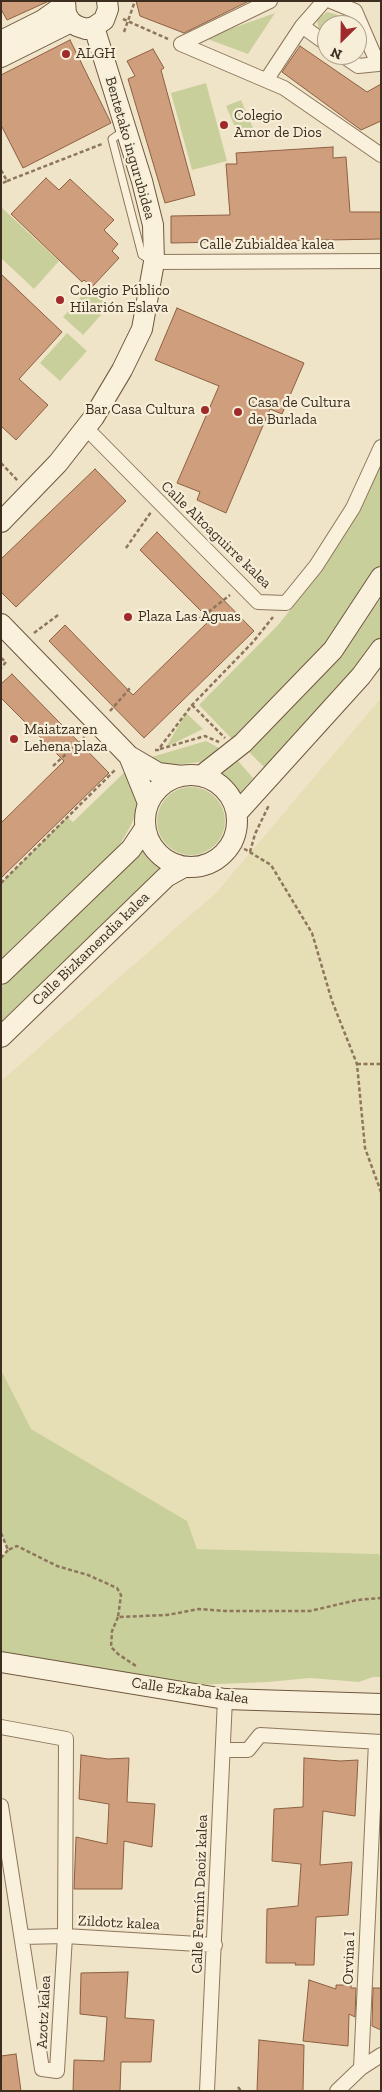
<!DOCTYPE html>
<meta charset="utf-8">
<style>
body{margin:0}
#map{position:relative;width:382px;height:2092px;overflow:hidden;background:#f0e4c8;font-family:"Zilla Slab",serif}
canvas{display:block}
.frame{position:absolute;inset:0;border:2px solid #3d2e20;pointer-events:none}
.north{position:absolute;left:317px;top:15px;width:50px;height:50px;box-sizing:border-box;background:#f7eed8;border:1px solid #ada18e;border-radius:50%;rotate:203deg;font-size:14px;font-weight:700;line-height:20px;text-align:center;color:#3d2e20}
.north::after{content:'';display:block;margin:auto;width:18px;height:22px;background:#9e2a2b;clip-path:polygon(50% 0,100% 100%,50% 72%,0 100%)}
</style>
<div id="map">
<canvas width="382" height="2092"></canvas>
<div class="frame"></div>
<div class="north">N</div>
</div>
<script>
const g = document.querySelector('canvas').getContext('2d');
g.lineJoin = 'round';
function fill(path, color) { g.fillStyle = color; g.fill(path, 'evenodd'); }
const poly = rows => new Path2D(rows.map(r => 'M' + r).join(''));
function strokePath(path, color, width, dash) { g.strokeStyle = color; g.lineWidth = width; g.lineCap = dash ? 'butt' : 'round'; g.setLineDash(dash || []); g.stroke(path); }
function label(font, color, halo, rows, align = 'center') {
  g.font = font + ' "Zilla Slab",serif'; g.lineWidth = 4.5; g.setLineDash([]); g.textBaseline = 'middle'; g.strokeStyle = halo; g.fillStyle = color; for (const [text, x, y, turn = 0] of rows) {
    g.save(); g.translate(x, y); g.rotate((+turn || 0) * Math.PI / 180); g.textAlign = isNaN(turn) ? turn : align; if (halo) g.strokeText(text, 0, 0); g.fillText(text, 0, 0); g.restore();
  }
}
const farmland = poly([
 [381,698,381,1556,378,1554,197,1549,186,1521,31,1429,2,1375,1,1081,217,892]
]);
const green = poly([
 [327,12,342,16,351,25,327,25,327,37,319,31,317,20],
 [275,13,248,54,205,38],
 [206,83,227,161,192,170,171,93],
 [241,100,253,128,238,134,226,106],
 [1,207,59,261,34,289,1,258],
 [90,287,110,305,83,335,63,317],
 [67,333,87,351,60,381,40,363],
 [381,460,381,565,349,614,313,659,232,739,199,705,278,625,320,573,354,519],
 [381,598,381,641,265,768,248,751,354,635],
 [186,713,203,729,166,747],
 [206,741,223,750,201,762,165,766,145,759],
 [238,761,253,778,240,793,231,781,221,774],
 [132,765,141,801,131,825,119,846,1,963,1,883,67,817,73,822],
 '157 821a34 34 0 1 1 68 0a34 34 0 1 1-68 0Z',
 [143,850,150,861,162,869,1,1022,1,987],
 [1,1370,31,1429,187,1521,197,1549,378,1554,381,1556,381,1677,373,1677,359,1682,310,1678,268,1682,195,1685,1,1654,1,1558,8,1550,1,1533]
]);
const building = poly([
 [1,1,49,1,7,20,1,9,1,1],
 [136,1,249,1,184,33,140,16,136,1],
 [70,40,111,123,23,168,1,125,1,75,70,40],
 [300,46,367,92,381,84,381,121,361,130,282,72,300,46],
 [153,49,164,68,161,70,195,195,165,203,128,79,135,76,127,61,153,49],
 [333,147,333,158,346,157,350,212,381,212,381,239,171,243,171,216,230,215,226,164,237,164,236,153,333,147],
 [46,178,59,190,70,179,114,220,104,230,118,244,112,251,119,258,92,287,84,280,82,282,11,214,46,178],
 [1,274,62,332,19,379,48,405,16,440,1,426,1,274],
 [177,308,304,363,282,414,270,409,226,513,197,500,200,492,177,483,219,386,155,360,177,308],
 [95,469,126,501,16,607,1,592,1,559,95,469],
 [157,532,254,631,144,738,49,641,65,625,133,695,210,620,140,550,157,532],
 [12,674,109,773,1,878,1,823,64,761,1,698,1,684,12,674],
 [81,1755,108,1759,129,1758,127,1802,155,1804,152,1847,124,1841,122,1889,74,1889,76,1837,107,1844,109,1804,79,1799,81,1755],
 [304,1758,340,1761,358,1760,355,1816,323,1811,320,1865,352,1862,348,1915,316,1917,314,1965,295,1965,296,1963,266,1963,267,1909,298,1906,301,1864,272,1861,274,1809,303,1807,304,1758],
 [128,1972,125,2018,154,2020,151,2062,121,2062,120,2091,73,2091,74,2060,104,2061,107,2017,80,2014,81,1973,128,1972],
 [309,1980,336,1989,336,1985,351,1985,351,1988,356,1988,355,2017,349,2014,348,2046,303,2041,309,1980],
 [373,1988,381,1988,381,2030,372,2026,373,1988],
 [259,2040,304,2045,303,2091,257,2091,259,2040],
 [16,2054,21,2091,1,2091,1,2056,16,2054]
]);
const path = poly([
 [123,19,168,39],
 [124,32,135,1],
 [1,170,7,181,1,184],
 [7,181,102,144],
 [1,463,18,481],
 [126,548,151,512],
 [198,620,230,595],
 [34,633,58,615],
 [1,658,6,662,1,668],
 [192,705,225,738],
 [110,711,131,687],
 [160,749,205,736,219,742],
 [155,750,158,750,192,705,253,642,273,617],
 [53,766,87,735],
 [233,842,271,865,312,933,332,1001,357,1064,365,1148,381,1192],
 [250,852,255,834,269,805],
 [1,883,115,770],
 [357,1064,381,1064],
 [1,1533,8,1550,17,1546,57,1566,88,1575,117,1588,121,1595,118,1617,167,1615,199,1609,225,1611,310,1611,357,1600,381,1598],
 [1,1558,8,1550],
 [118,1617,112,1631,111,1647,118,1654,136,1666],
 [238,2087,241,2091]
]);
const lane = poly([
 [125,130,112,139,142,255,150,260]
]);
const street = poly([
 [331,1,355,11,378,64,358,66,342,55],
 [302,26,327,44],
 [181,44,284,88,381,155],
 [181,44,270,1],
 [267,79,302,26,324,1],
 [154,262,381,261],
 [86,428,258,602,286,603,316,566,353,508,381,447],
 [1,1727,66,1739,65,1936,57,2071,42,2069,1,1806],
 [223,1750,248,1750,260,1735,381,1742],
 [22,1937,65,1936,215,1945],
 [361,2068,376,1742],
 [207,2091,225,1699],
 [337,2091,361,2068,381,2055]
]);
const secondary = poly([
 [65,1,66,14,71,22,77,26,86,29,94,27,104,20,108,9,107,1],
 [1,41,43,20,64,5],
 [1,57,71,22],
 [1,522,58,463,94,417,122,370,142,329,154,262,153,225,142,181,94,27],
 [1,624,129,756,158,773,182,776],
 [129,756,148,803],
 '145 821a46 46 0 1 1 92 0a46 46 0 1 1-92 0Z',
 [201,776,243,743,333,650,381,577],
 [237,813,361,676,381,649],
 [1,974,131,849,145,828],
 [1,1037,166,877,184,867],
 [1,1662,225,1699,381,1704]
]);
const markers = [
 [66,54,5,"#9e2a2b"],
 [224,125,5,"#9e2a2b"],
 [60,300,5,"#9e2a2b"],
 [205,410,5,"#9e2a2b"],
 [238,412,5,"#9e2a2b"],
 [128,617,5,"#9e2a2b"],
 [14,739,5,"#9e2a2b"]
];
const poiNames = [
 ["ALGH",76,54],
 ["Colegio",234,116],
 ["Amor de Dios",234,133],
 ["Colegio Público",70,291],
 ["Hilarión Eslava",70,308],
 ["Casa de Cultura",248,403],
 ["de Burlada",248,420],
 ["Bar Casa Cultura",195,410,"right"],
 ["Plaza Las Aguas",138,617],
 ["Maiatzaren",24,730],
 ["Lehena plaza",24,747]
];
const streetNames = [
 ["Bentetako ingurubidea",130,148,74],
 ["Calle Zubialdea kalea",267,245],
 ["Calle Altoaguirre kalea",216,535,44],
 ["Calle Bizkamendia kalea",91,949,-44],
 ["Calle Ezkaba kalea",190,1691,8],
 ["Calle Fermín Daoiz kalea",200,1894,-88],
 ["Zildotz kalea",119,1923,3],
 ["Orvina I",349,1958,-88],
 ["Azotz kalea",44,2012,-87]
];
fill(farmland, '#e6deb5');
fill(green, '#c9cf9b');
fill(building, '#cf9f7d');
strokePath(building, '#8d5f41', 1);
strokePath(lane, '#8d765c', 9);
strokePath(street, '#8d765c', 16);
strokePath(secondary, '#6f573f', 22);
strokePath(path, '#8d765c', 2.5, [4, 2.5]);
strokePath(lane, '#faf1dc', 7);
strokePath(street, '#faf1dc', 14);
strokePath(secondary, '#faf1dc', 20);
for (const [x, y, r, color] of markers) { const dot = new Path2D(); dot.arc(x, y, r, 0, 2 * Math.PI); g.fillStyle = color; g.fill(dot); strokePath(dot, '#f7eed8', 2); }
label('15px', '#3d2e20', '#f7eed8', poiNames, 'left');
label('15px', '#3d2e20', '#f7eed8', streetNames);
</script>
